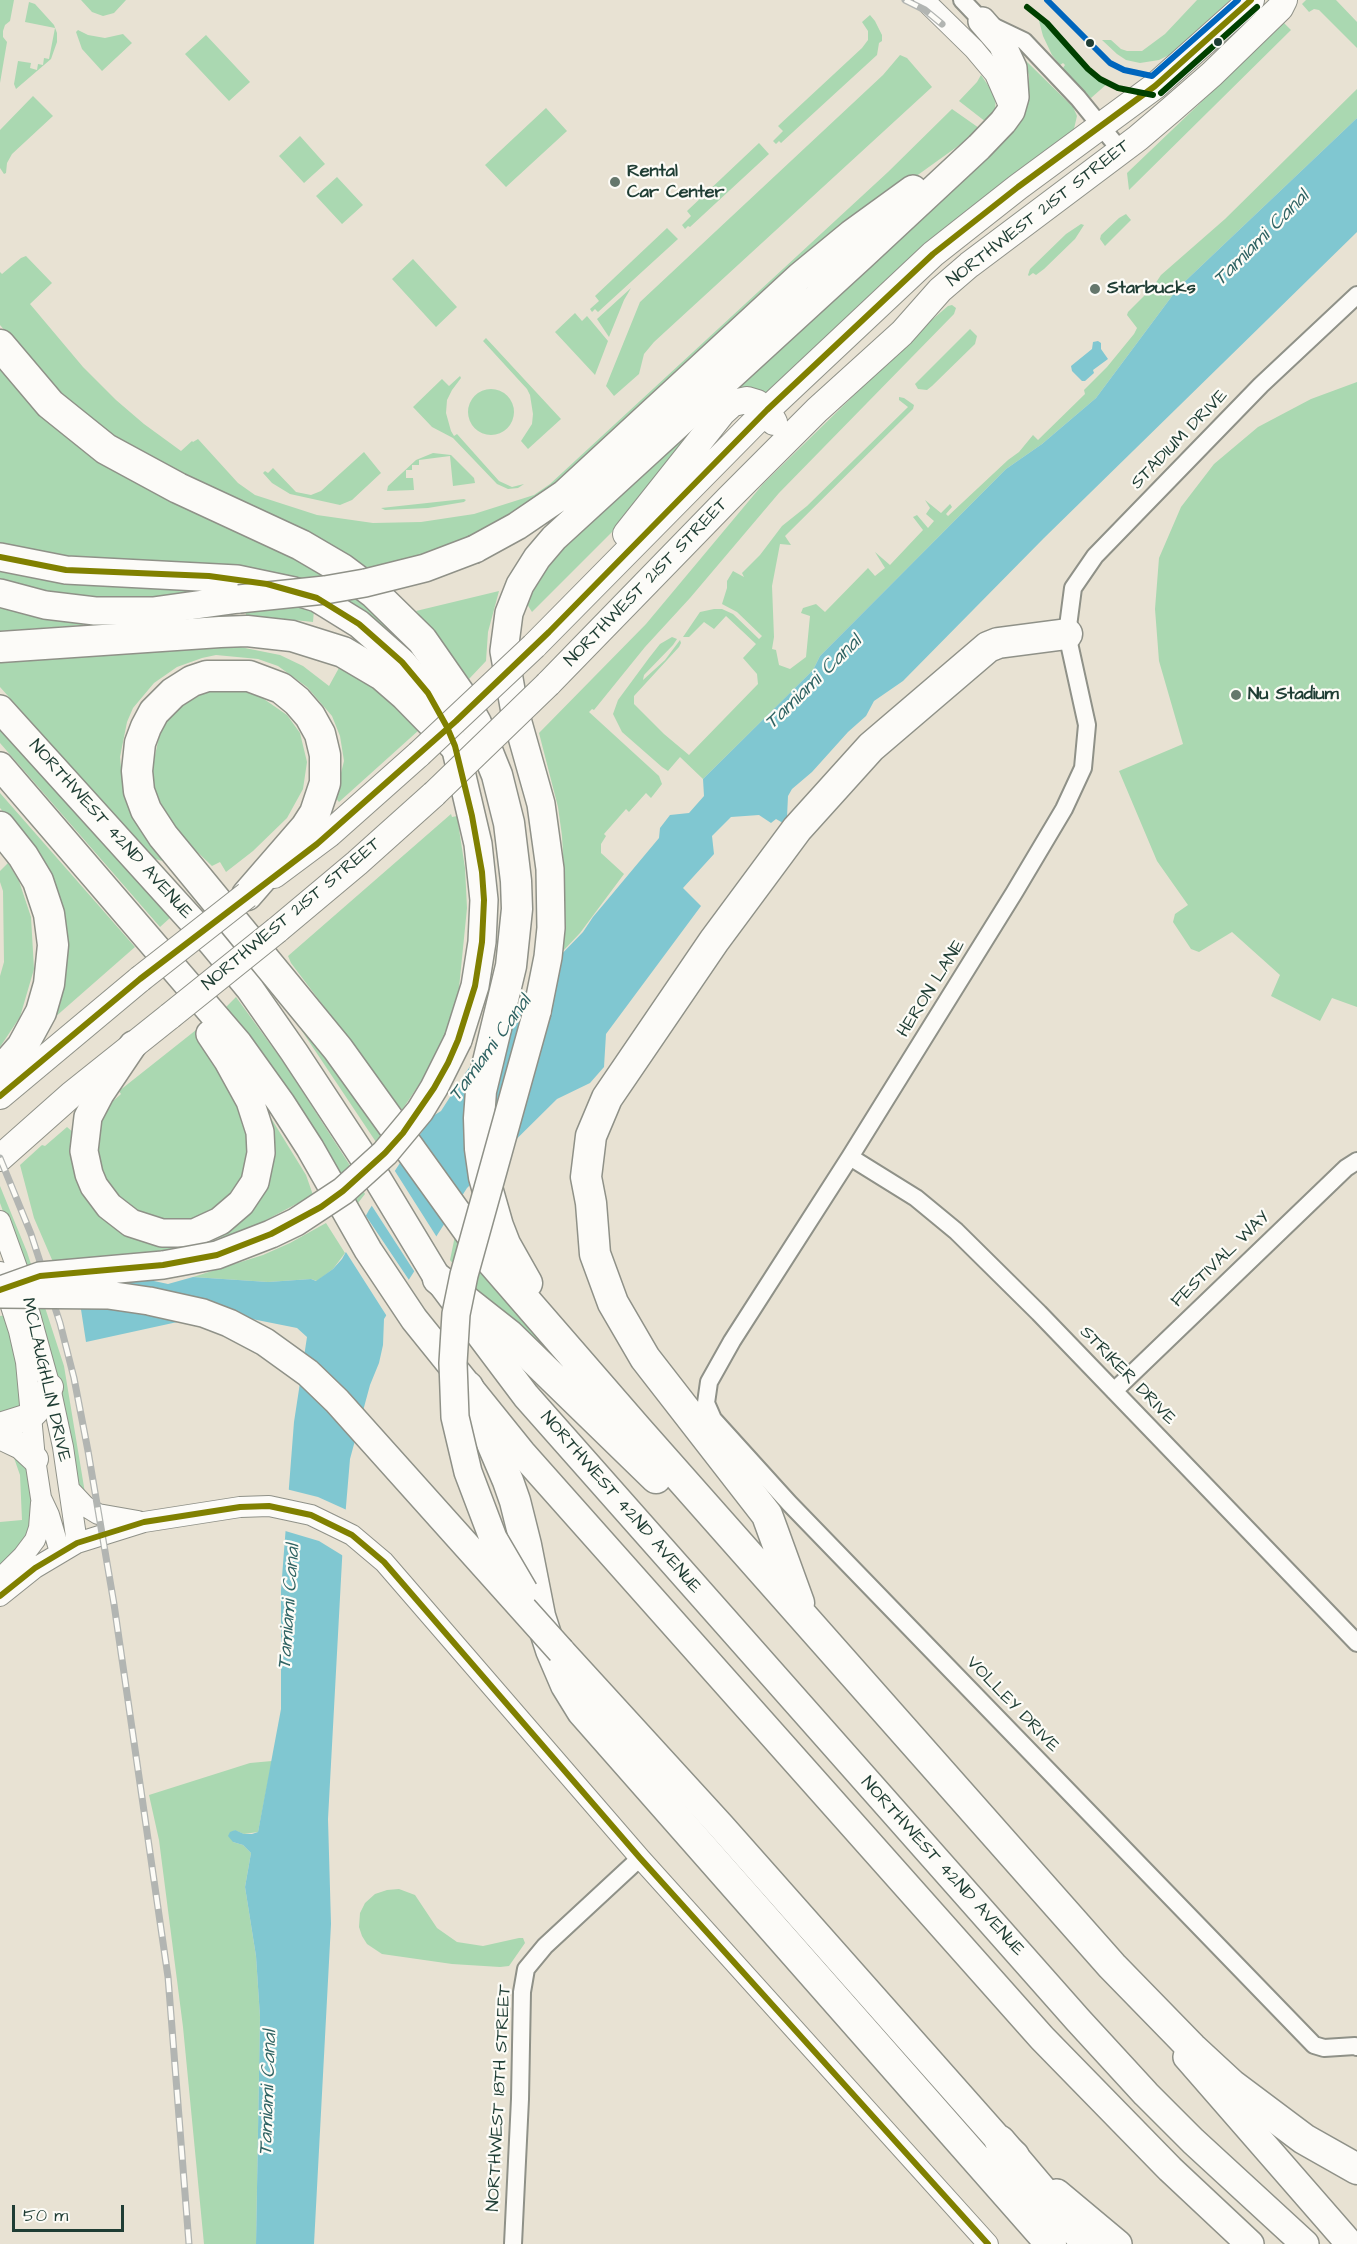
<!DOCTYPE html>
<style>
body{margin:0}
#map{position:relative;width:1357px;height:2244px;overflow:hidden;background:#e8e2d3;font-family:"Architects Daughter",sans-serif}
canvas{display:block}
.scale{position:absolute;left:12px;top:2205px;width:112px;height:27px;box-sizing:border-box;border:3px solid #1f3d34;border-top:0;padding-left:8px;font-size:18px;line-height:21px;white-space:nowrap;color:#1f3d34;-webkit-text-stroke:4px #fdfcf7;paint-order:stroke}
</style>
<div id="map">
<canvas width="1357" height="2244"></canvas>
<div class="scale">50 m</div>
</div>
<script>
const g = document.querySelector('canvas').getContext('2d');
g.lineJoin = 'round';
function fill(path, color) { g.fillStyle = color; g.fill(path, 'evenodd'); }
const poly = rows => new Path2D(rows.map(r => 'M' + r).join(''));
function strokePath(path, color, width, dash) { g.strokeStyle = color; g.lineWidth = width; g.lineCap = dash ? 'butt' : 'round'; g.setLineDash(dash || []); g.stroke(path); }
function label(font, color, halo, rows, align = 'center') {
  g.font = font + ' "Architects Daughter",sans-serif'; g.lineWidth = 4.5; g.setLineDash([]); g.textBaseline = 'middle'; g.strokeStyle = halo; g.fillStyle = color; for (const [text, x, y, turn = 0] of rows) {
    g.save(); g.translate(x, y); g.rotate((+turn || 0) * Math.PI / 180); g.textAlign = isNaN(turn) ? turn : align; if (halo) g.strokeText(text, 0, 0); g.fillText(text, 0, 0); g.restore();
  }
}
const green = poly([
 [0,0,14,0,10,21,5,25,3,31,3,37,7,42,0,83],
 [81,0,126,0,114,13,103,16,92,12],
 [1197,0,1230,0,1171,54,1159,60,1140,63,1126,60,1117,54,1102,40,1111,40,1121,49,1127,51,1142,51,1165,34],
 [1306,0,1336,0,1357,22,1357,48,1319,10,1314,9,1309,12,1302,4],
 [29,2,35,4,54,25,57,33,57,42,51,59,16,89,14,84,18,61,31,63,30,68,37,70,38,64,43,65,44,58,49,59,55,28,25,22],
 [870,15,875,21,882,35,882,41,879,43,877,55,781,143,779,141,776,144,773,141,783,131,778,126,862,48,868,40,868,31,862,22],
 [1040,16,1095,74,1108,83,1091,98,1063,68,1065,65,1063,63,1060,65,1052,55,1043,36,1038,17],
 [1284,23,1291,30,1129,190,1127,173],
 [78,30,88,35,105,38,123,34,132,43,102,71,82,49,76,32],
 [206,35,250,82,229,101,185,54],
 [900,55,907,58,932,87,654,342,644,354,639,374,614,396,606,386,640,302,883,75],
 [1025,60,1073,107,1077,116,1073,133,1007,179,936,236,876,290,764,398,725,399,1027,97,1029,76],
 [981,75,996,97,995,109,988,121,986,122,959,101,977,82],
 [1357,89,1357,118,1178,288,1096,398,1042,444,1006,469,820,656,813,670,703,779,680,757,668,771,662,767,622,732,613,714,618,700,649,658,660,644,672,637,677,639,673,645,644,675,643,680,665,660,680,640,681,643,679,647,634,696,634,704,664,734,689,755,758,684,757,674,743,658,756,644,726,616,714,629,704,622,689,637,683,637,700,612,714,609,722,609,733,614,759,639,762,636,737,612,722,604,727,588,727,581,733,571,744,577,742,573,760,555,782,526,807,506,908,407,899,400,899,397,904,398,914,405,913,409,785,536,791,545,780,544,772,586,774,637,772,649,776,650,779,665,790,669,806,657,810,616,801,613,803,608,816,604,825,612,868,568,875,576,885,568,875,552,890,565,923,530,913,517,917,515,928,528,934,521,926,514,930,508,925,500,941,513,950,504,952,507,946,514,948,516,1008,460,1019,452,1033,435,1038,440,1085,394,1084,390,1107,367,1134,334,1137,328,1127,315,1128,312,1153,287,1161,275,1225,219],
 [33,96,53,116,12,154,7,163,6,173,4,174,0,168,0,130],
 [546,108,567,131,506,187,485,165],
 [952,109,979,128,979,131,869,210,582,463,526,508,456,545,371,570,321,542,148,461,67,404,0,325,0,272,2,274,21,258,26,256,52,283,30,304,83,367,116,400,144,424,181,451,192,441,193,442,198,439,238,483,255,495,317,515,373,523,421,522,474,514,534,495,550,484,888,172],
 [300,136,325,164,304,183,279,156],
 [759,143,769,154,690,227,688,226,685,229,682,225,691,216,687,211],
 [337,177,363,205,342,224,316,196],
 [1126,214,1131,220,1105,246,1100,239,1101,235,1119,218],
 [1081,224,1084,225,1075,239,1044,269,1036,275,1033,273,1029,276,1028,275,1030,269,1066,234],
 [667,228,678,239,598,312,595,309,592,312,590,309,599,301,595,296],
 [413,259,457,307,436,327,392,279],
 [631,288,624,300,609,337,597,319],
 [952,305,956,308,954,314,779,493,690,598,645,647,594,710,592,709,589,712,659,776,662,784,651,798,646,793,629,812,626,809,604,834,606,836,601,844,601,853,624,874,580,933,563,951,565,891,562,836,558,807,539,733,646,624,763,484,927,324,948,306],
 [575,313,582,321,587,316,608,341,595,375,555,332],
 [970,329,977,336,975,344,932,386,927,390,918,389,915,384],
 [486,338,561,419,528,449,521,441,532,424,533,414,530,395,527,389,483,341],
 [0,363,5,370,320,569,385,621,428,670,345,603,0,552],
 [460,376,461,378,452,390,447,400,446,413,451,431,454,436,457,434,499,481,512,487,524,484,518,488,508,489,497,484,453,438,432,427,413,407,442,379,449,386],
 [1357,382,1357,1007,1332,998,1320,1021,1271,996,1280,975,1232,932,1199,952,1191,949,1173,922,1175,914,1188,905,1157,861,1119,771,1183,744,1159,661,1155,609,1159,558,1181,507,1214,464,1258,427,1311,399],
 '468 412a23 23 0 1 1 46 0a23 23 0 1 1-46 0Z',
 [695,425,699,428,620,524,532,612,527,604,536,581,559,551],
 [364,452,381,473,352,500,340,505,290,494,272,483,263,473,265,471,268,473,273,468,296,492,311,495,321,491],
 [433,453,451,455,474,478,475,483,453,486,450,456,419,460,419,465,412,465,412,470,406,470,406,478,413,478,414,490,387,491,388,486,416,460],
 [464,499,466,500,464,502,428,508,385,510,381,508],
 [0,565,237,588,140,600,81,599,0,582],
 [499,591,488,632,486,661,469,679,451,654,416,611],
 [0,600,82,619,83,625,0,631],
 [296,602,314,610,313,622,246,615,245,607],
 [235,646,280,655,303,666,329,686,340,666,384,692,419,730,339,802,335,797,344,761,340,736,332,716,307,687,278,666,258,659,216,655,202,658,177,667,154,683,133,708,127,722,120,757,123,787,134,817,146,837,166,862,152,858,0,687,0,662],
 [237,689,261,697,287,715,300,733,307,762,303,789,287,818,253,851,226,872,220,862,212,866,188,843,173,825,156,794,152,778,152,760,154,760,159,737,166,720,181,706,206,692],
 [0,724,171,917,160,927,0,743],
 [0,793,135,947,54,1018,67,967,66,937,30,843,0,808],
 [451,814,452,817,457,816,465,868,467,908,459,988,448,1028,426,1074,402,1110,291,963,288,956],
 [8,863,19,881,31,917,34,969,20,1017,0,1047,0,976,4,962,3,891,0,882,0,871],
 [236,997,284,1063,349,1164,365,1194,358,1203,270,1067,226,1007],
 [306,1023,385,1131,376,1142,300,1028],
 [196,1030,200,1030,241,1100,252,1151,236,1194,198,1220,152,1220,116,1199,100,1171,96,1151,103,1110,121,1094,119,1091],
 [266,1110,306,1175,313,1195,255,1226,205,1243,150,1253,53,1262,34,1218,20,1165,42,1145,45,1146,67,1127,74,1133,120,1227,239,1217],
 [0,1186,27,1252,64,1366,85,1493,77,1489,19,1256,0,1203],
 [326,1223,345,1253,333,1269,317,1281,311,1279,268,1282,193,1277,263,1255,290,1243],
 [456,1231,552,1353,544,1359,474,1290,450,1260],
 [7,1315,24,1398,20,1412,0,1420,0,1316],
 [13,1455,25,1463,28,1473,32,1497,31,1533,0,1571,0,1522,22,1520,20,1475],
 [272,1761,258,1832,244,1834,234,1830,233,1842,243,1845,251,1853,245,1887,256,1956,260,2017,256,2244,204,2244,183,2027,159,1840,149,1795,250,1763],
 [399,1889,415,1895,437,1928,457,1942,483,1946,519,1938,523,1938,525,1943,509,1966,500,1967,452,1964,382,1954,367,1944,362,1936,359,1927,360,1913,365,1903,375,1894,387,1890]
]);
const water = poly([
 [1357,118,1357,232,1044,538,903,681,874,701,866,716,848,732,812,772,792,789,788,796,787,817,783,823,776,819,771,823,759,815,731,817,712,836,714,854,683,888,701,906,606,1034,604,1067,590,1083,557,1099,467,1188,384,1319,383,1345,379,1363,370,1385,350,1459,343,1542,328,1819,331,1924,314,2244,256,2244,260,2017,256,1956,245,1887,251,1853,243,1845,233,1842,228,1836,230,1832,235,1830,244,1834,252,1834,258,1832,281,1709,281,1590,294,1422,307,1337,297,1328,252,1319,182,1321,86,1342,74,1264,168,1284,193,1277,268,1282,311,1279,316,1281,333,1269,342,1259,369,1210,400,1163,433,1116,441,1111,466,1072,522,995,583,932,593,917,659,838,660,828,670,815,689,813,704,796,703,779,813,670,820,656,1006,469,1042,444,1096,398,1178,288],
 [1098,341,1101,343,1101,349,1108,359,1093,370,1094,373,1085,381,1082,381,1072,371,1071,366,1092,349,1093,342]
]);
const pier = poly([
 [393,1168,438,1239,416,1274,370,1203],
 [364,1213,411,1283,388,1318,344,1249],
 [286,1489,318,1497,349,1511,345,1557,319,1541,282,1530]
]);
const minor = poly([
 [962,0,982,21,1024,41,1078,98,1121,151],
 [1357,295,1261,385,1095,556,1073,588,1067,634,1087,725,1083,768,1064,809,1014,893,850,1157,732,1341,709,1382,706,1403,713,1419,789,1503,1314,2045,1324,2048,1355,2046,1357,2047],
 [850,1157,916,1198,956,1231,1039,1313,1357,1643],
 [1114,1391,1320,1193,1346,1168,1357,1161],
 [513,2244,520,2099,522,1992,526,1969,545,1946,640,1858]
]);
const tertiary = poly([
 [924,0,974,49,995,74,1010,108],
 [0,1221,17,1268,50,1387,63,1447,77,1543],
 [0,1272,19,1331,26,1362,35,1459,41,1498,49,1515,60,1552],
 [69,1489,85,1506,98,1514,138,1521],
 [0,1579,23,1556,35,1540,39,1528,41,1503],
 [0,1596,35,1568,77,1543,144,1522,240,1507,269,1506,311,1515,352,1535,384,1562,640,1858,988,2244]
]);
const primary = poly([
 [626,534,722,413,733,403,747,400,757,403,767,410,774,422],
 [534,646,767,410,933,254,1018,187,1155,86,1251,0],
 [548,684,729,498,817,410,902,333,940,290,969,265,1138,138,1172,109,1212,74,1280,8,1284,0],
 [274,875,329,834,419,754],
 [277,930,357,863,434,794],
 [0,1096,140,979],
 [0,1158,71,1095,170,1016],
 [0,1426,31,1416,36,1411,50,1387],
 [0,1436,21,1446,35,1459]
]);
const trunk = poly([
 [475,549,517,526,564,494,800,276,851,234,913,189],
 [0,557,66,570,237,579,294,591,317,598,359,624,402,662,428,693,447,727,455,746,478,844,484,900,482,942,475,986,458,1040],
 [0,593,45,605,95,611,153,611,239,599],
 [0,709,212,943,250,989,294,1052,377,1178,438,1279,526,1396,1078,2020,1146,2094,1193,2141,1305,2244],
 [0,766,238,1043,281,1103,310,1148,368,1250,414,1319,522,1453,1042,2038,1170,2169,1250,2244],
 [537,1012,548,957,551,928,550,869,541,804,515,712,504,651,509,613,520,585,537,558,554,538,862,256,979,147,1003,122,1011,111,1015,97,1013,68,1002,44,982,21],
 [133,1045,100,1094,88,1117,84,1151,89,1174,94,1186,109,1206,131,1223,162,1233,194,1233,220,1221,241,1203,255,1182,261,1153,260,1132,250,1101,228,1061,210,1034],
 [561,1651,721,1826,1000,2141,1015,2155],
 [1187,2057,1350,2244],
 [1057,2193,1118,2244]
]);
const motorway = poly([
 [0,345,50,404,106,449,178,488,301,545,342,569,374,593,422,640,461,696,476,723,497,775,509,823,516,881,517,909,511,966,481,1091,479,1118,480,1149,484,1177,498,1226,505,1244,527,1283],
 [0,647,220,632,247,631,292,636,343,652,382,675,405,695,455,746],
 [0,827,23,856,38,881,49,914,53,945,49,984,41,1012,22,1047,0,1072],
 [247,895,306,827,315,813,325,783,325,755,320,734,310,716,297,701,281,688,249,676,207,676,192,681,173,693,154,712,146,727,140,743,137,771,139,791,146,810,163,836,338,1049,486,1255,637,1429,1112,1966,1192,2048,1232,2085,1304,2139,1357,2169],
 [438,1279,509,1335,656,1478],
 [468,1387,508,1481,515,1501,526,1545,540,1616,551,1650,566,1685,582,1711,1051,2244],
 [799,1603,767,1515,645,1358,613,1303,595,1254,591,1203,586,1177,591,1136,607,1098,714,941,797,829,871,747,988,647,998,643,1067,634],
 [1000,2141,1087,2244]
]);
const rail = poly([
 [905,0,925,10,942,24],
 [0,1158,31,1234,60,1323,74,1378,88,1451,114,1604,168,1977,189,2244]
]);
const primaryBridge = poly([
 [419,754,534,646],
 [434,794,548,684],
 [140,979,247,895],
 [170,1016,277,930]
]);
const trunkBridge = poly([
 [239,599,325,590,365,583,425,568,475,549],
 [4,1289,40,1276,163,1265,217,1255,271,1234,296,1222,343,1191,385,1153,420,1111,434,1088,458,1040],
 [0,1294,108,1295,149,1301,203,1313,229,1323,265,1342,308,1373,337,1401,561,1651],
 [524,1591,493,1538,468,1472,455,1417,453,1363,456,1314,464,1275,537,1012]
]);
const bus1 = poly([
 [0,557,66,570,209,576,267,584,317,598,359,624,402,662,428,693,447,727,455,746,472,816,482,872,484,900,482,942,475,986,458,1040,448,1063,434,1088,403,1133,385,1153,343,1191,321,1207,271,1234,217,1255,163,1265,40,1276,0,1290],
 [0,1096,140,979,317,844,456,721,549,632,767,410,933,254,1018,187,1155,86,1251,0],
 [0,1596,35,1568,77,1543,144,1522,240,1507,269,1506,311,1515,352,1535,384,1562,640,1858,988,2244]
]);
const bus2 = poly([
 [1027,7,1047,23,1088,69,1100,79,1118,88,1153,95],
 [1161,93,1257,7]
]);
const bus3 = poly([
 [1047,0,1110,63,1124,70,1152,76,1238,0]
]);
const markers = [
 [1218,42,5,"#1f3d34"],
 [1090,43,5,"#1f3d34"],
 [615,182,6,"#65776c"],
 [1095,289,6,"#65776c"],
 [1236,695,6,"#65776c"]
];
const poiNames = [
 ["Rental",627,172],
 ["Car Center",627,193],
 ["Starbucks",1107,289],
 ["Nu Stadium",1248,695]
];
const streetNames = [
 ["NORTHWEST 21ST STREET",1039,214,-38],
 ["STADIUM DRIVE",1180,440,-46],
 ["NORTHWEST 21ST STREET",647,583,-46],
 ["NORTHWEST 42ND AVENUE",110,830,48],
 ["NORTHWEST 21ST STREET",292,915,-40],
 ["HERON LANE",932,989,-58],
 ["FESTIVAL WAY",1221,1260,-44],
 ["STRIKER DRIVE",1127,1376,46],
 ["MCLAUGHLIN DRIVE",45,1380,77],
 ["NORTHWEST 42ND AVENUE",620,1503,49],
 ["VOLLEY DRIVE",1012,1705,46],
 ["NORTHWEST 42ND AVENUE",942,1867,48],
 ["NORTHWEST 18TH STREET",500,2098,-87]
];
const waterNames = [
 ["Tamiami Canal",1262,239,-45],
 ["Tamiami Canal",814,683,-44],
 ["Tamiami Canal",491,1049,-54],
 ["Tamiami Canal",290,1607,-86],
 ["Tamiami Canal",269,2093,-88]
];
fill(green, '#aad8b1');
fill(water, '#80c7d1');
fill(pier, '#e8e2d3');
strokePath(minor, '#8f9188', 20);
strokePath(tertiary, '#8f9188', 22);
strokePath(primary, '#8f9188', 28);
strokePath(trunk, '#8f9188', 30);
strokePath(motorway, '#8f9188', 33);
strokePath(minor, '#fcfbf8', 16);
strokePath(tertiary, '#fcfbf8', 20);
strokePath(primary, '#fcfbf8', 26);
strokePath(trunk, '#fcfbf8', 27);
strokePath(motorway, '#fcfbf8', 30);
strokePath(rail, '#b2b5b2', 7);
strokePath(rail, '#fdfcf7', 4.5, [14]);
strokePath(primaryBridge, '#8f9188', 28, []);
strokePath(trunkBridge, '#8f9188', 30, []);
strokePath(primaryBridge, '#fcfbf8', 26);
strokePath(trunkBridge, '#fcfbf8', 27);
strokePath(bus1, '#808000', 6);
strokePath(bus2, '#004000', 6);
strokePath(bus3, '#0065bd', 6);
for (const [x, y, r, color] of markers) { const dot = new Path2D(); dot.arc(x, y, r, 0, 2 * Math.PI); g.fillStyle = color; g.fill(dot); strokePath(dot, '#fdfcf7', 2); }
label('bold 18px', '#1f3d34', '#fdfcf7', poiNames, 'left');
label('18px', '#1f3d34', '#fdfcf7', streetNames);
label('italic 20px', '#2f6363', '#fdfcf7', waterNames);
</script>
